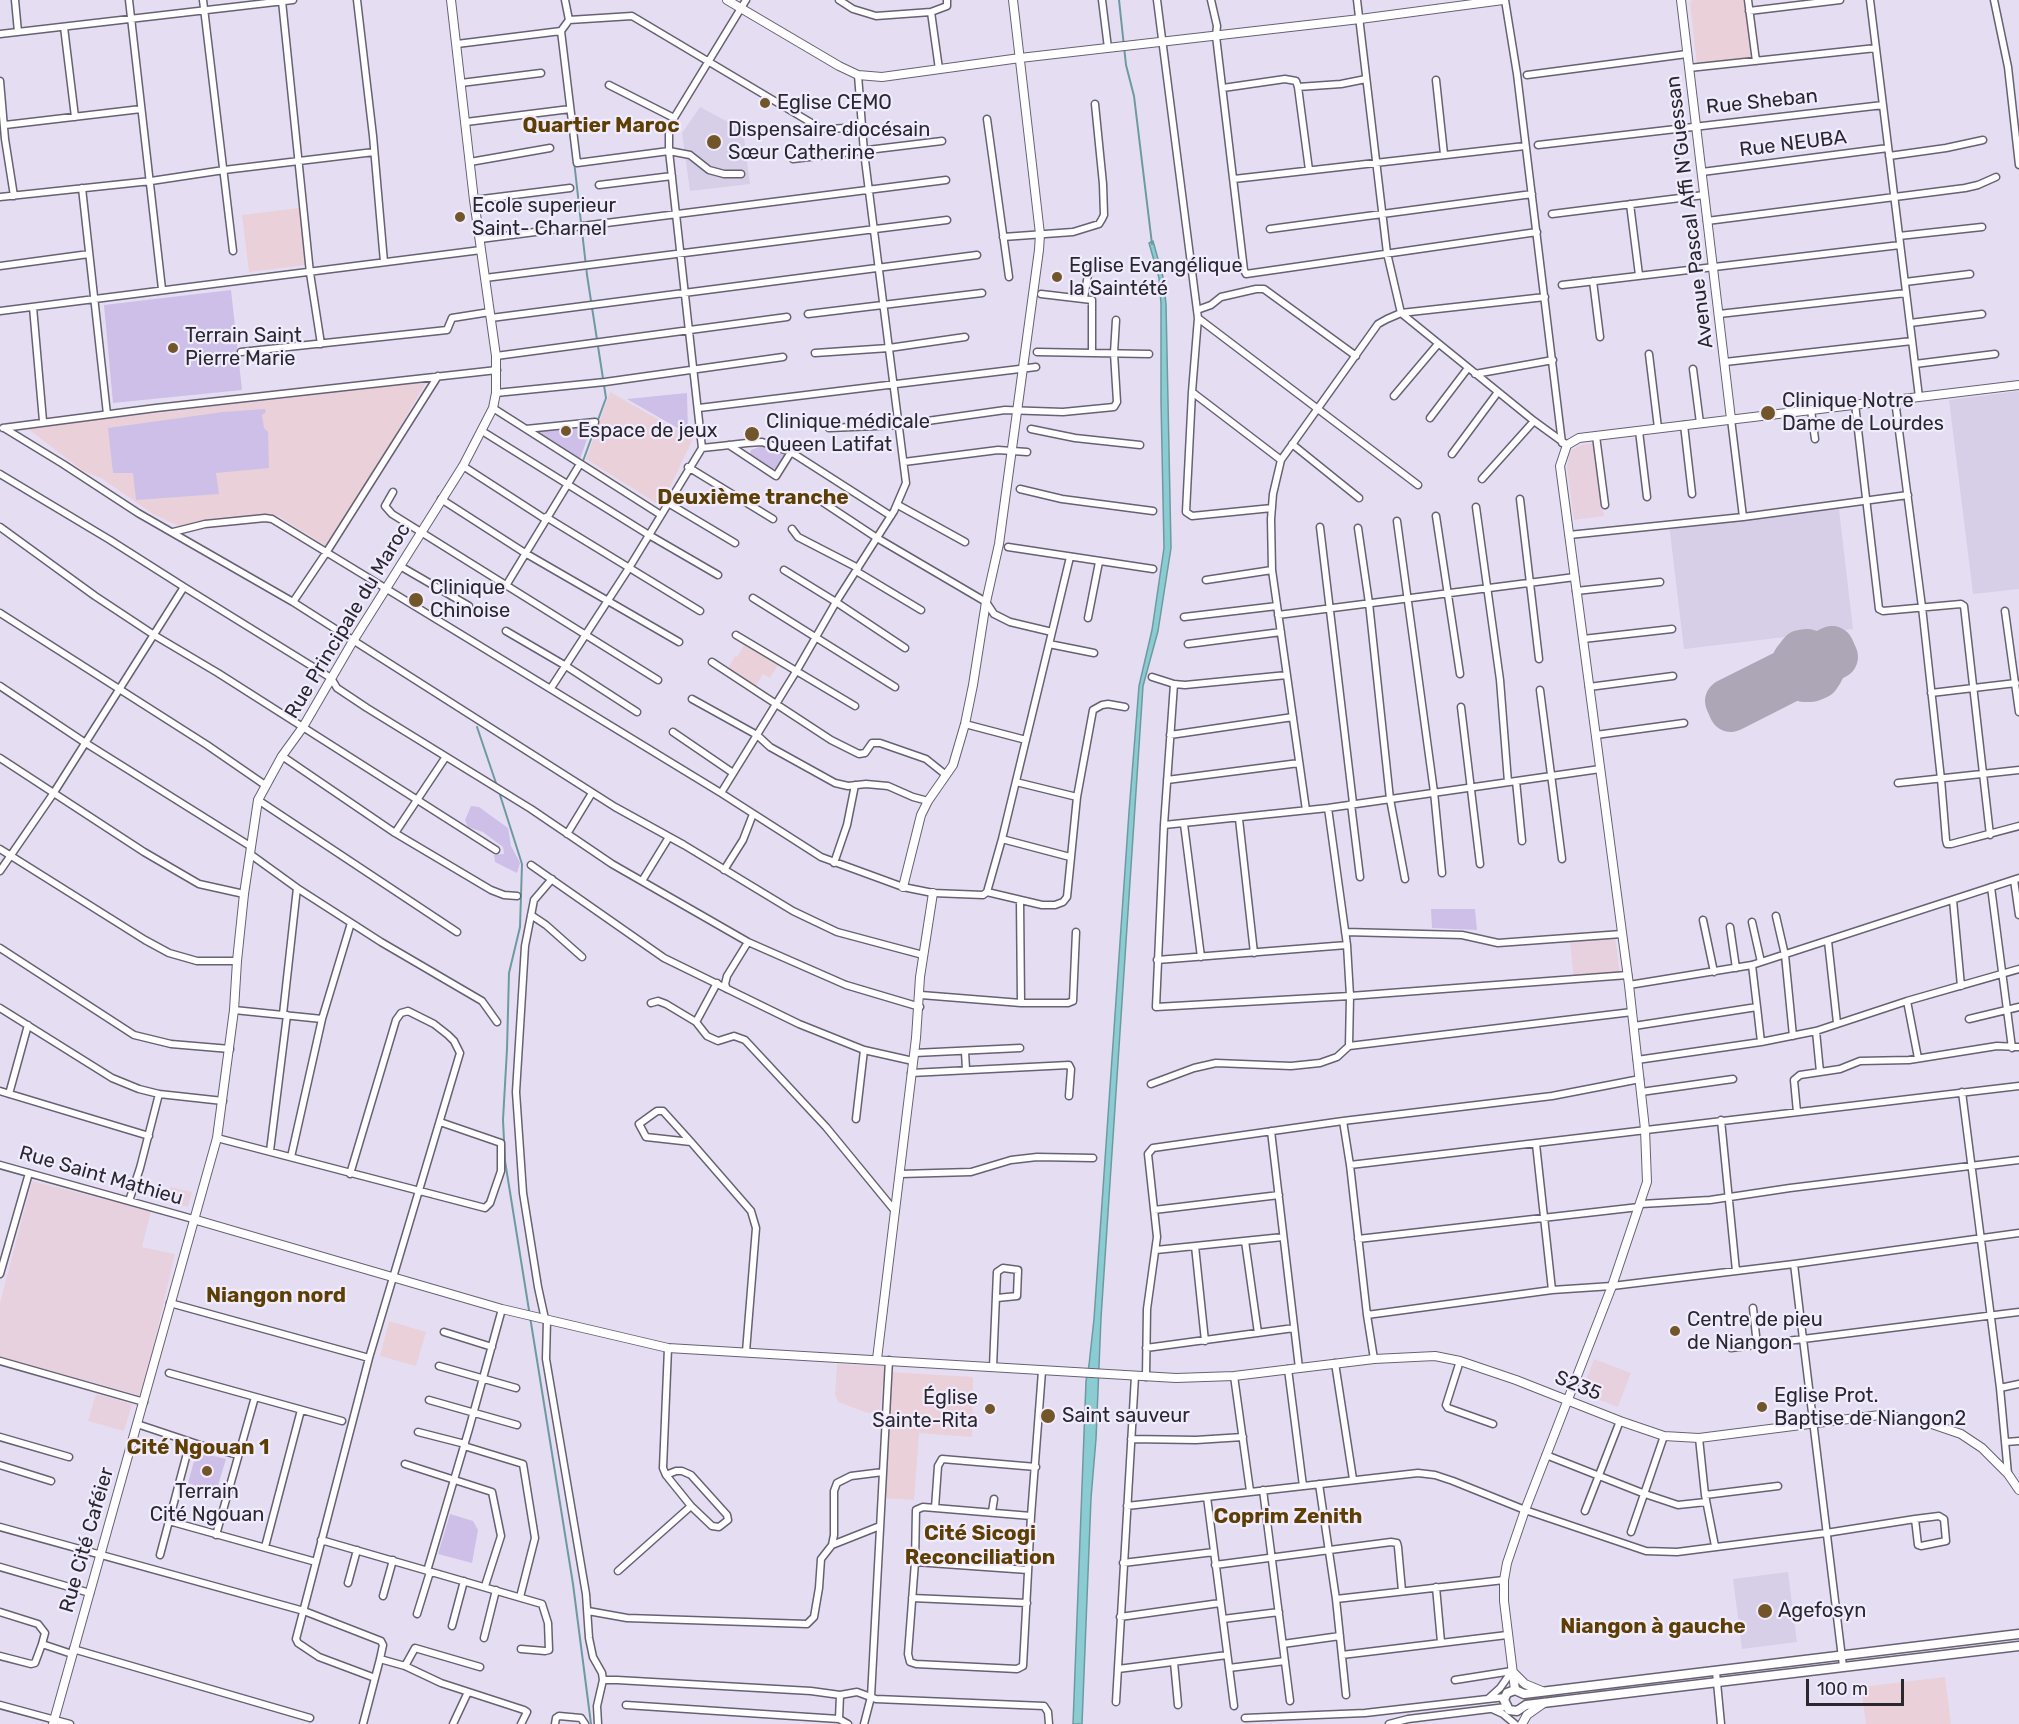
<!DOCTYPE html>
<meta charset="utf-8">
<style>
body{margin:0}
#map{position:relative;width:2019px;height:1724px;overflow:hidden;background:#e5def3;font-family:Rubik,sans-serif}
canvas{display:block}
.scale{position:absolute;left:1806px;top:1679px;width:98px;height:27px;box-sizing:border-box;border:3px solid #2a272f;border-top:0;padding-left:8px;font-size:18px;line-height:21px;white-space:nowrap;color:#2a272f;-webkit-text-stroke:4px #f1ecfd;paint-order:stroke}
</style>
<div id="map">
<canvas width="2019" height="1724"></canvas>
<div class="scale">100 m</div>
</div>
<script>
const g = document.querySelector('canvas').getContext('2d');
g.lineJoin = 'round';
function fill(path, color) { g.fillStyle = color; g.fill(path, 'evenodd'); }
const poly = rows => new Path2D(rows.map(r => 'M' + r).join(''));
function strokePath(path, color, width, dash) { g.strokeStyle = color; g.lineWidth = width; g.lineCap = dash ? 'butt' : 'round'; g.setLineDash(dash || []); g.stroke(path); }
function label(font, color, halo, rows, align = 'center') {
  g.font = font + ' Rubik,sans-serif'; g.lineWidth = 4.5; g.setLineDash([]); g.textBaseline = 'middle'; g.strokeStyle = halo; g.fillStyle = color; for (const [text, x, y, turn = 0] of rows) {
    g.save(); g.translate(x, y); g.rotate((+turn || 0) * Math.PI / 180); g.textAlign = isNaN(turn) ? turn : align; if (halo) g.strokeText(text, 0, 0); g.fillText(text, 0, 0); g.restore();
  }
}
const commercial = poly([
 [1595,443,1604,516,1574,520,1567,467,1571,450,1581,445],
 [1615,937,1620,975,1574,980,1570,942],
 [32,1181,151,1211,142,1247,175,1254,142,1396,0,1357,0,1303],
 [170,1187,192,1192,188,1207,166,1201],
 [1594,1359,1631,1373,1618,1407,1581,1393],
 [837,1364,885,1366,880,1411,868,1413,838,1402,835,1394],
 [96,1394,132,1404,124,1431,88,1421]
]);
const built = poly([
 [700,107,743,130,750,184,690,191,682,133],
 [2019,391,2019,589,1973,594,1949,400],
 [1838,501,1853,629,1684,649,1669,524],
 [1788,1572,1797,1642,1742,1649,1733,1579]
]);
const education = poly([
 [1692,0,1745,0,1752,58,1697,64,1690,3],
 [299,208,306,265,249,272,242,215],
 [426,382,389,446,326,546,280,517,266,514,214,518,179,526,153,514,101,478,83,471,27,428],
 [610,392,693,439,661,506,586,459],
 [746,642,780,662,770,678,763,674,755,687,727,670,735,656,737,657],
 [389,1321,426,1332,416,1366,380,1356],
 [891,1372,973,1377,972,1437,919,1433,914,1500,883,1498],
 [1945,1677,1951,1724,1866,1724,1861,1687]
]);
const green = poly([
 [231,290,242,390,113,403,104,305],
 [687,393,688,434,627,399],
 [265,409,266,412,262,415,264,428,268,432,269,468,216,473,219,494,136,500,133,473,113,473,108,428,223,412],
 [592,425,580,459,534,431],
 [767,444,784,449,784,458,779,469,762,468,749,457,751,450],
 [471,806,479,807,508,828,511,846,520,863,517,873,495,862,494,855,504,854,503,847,483,832,468,827,465,820],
 [1431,909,1475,909,1477,930,1432,928],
 [198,1452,226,1459,216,1492,188,1483,196,1454],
 [450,1514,473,1521,478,1530,472,1563,438,1554]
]);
const water = poly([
 [1153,241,1163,277,1166,304,1171,548,1158,631,1143,686,1101,1318,1096,1439,1091,1498,1082,1724,1073,1724,1086,1381,1089,1365,1094,1319,1129,812,1139,686,1152,630,1164,548,1161,401,1161,304,1159,278,1149,243,1153,241]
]);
const stream = poly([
 [1119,0,1126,65,1134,96,1152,244],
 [574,161,587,275,606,398,583,461],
 [477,727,497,786],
 [500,795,522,864,520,927,509,973,507,1049,503,1120,505,1161,573,1584,591,1724]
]);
const runway = poly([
 [1832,648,1836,657,1823,664,1822,671,1818,677,1811,680,1804,680,1798,676,1731,710,1727,701,1793,668,1794,661,1801,652,1807,651,1818,655,1832,648]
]);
const minor = poly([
 [15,0,18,32],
 [129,0,162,289],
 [203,0,233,251],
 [357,0,373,136,384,262],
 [565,0,569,20],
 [839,0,853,9,876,16,931,12,939,69],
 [1102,0,1108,48],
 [1157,0,1198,318,1192,392,1186,512,1192,516,1272,508],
 [1211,0,1217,26,1216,36,1244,270,1246,274,1537,232],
 [1357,0,1387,253,1401,313,1534,421,1567,445],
 [1505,0,1517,74,1562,443],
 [1748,0,1756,61],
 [1870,0,1919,397],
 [1994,0,2008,67,2019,165],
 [282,1,310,273,321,344],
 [1749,11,1840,0],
 [931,12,947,6,947,0],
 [64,27,75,117],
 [0,34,293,0],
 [457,44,561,31],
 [1689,68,1876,48],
 [1527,75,1687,54],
 [1436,80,1444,154],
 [0,81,5,139,14,196],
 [461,83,541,73],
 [609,85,674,118],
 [1298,87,1309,170],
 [1223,88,1285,79,1296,81,1298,87,1341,84,1366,79],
 [987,119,1009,277],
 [466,122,570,109],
 [5,125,141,109],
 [1538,145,1883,105],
 [1889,156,1946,148,1983,140],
 [793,159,942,141],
 [470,162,550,148],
 [1702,172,1888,148],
 [741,174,724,174,709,170,690,155,669,151,577,163,561,31,569,20,632,16,820,128,829,129,862,127],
 [1234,179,1525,146],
 [599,185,672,176],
 [82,188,107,414],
 [0,197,151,181,224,170,374,152],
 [474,200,570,188],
 [1630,204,1639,275],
 [1552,214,1704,195],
 [1707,221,1965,188,1978,185,1996,177],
 [1270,229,1532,194],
 [1899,236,1982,227],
 [1003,237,1073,232,1099,224,1102,219,1104,215,1103,184,1095,104],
 [480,239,946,180],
 [0,266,89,254],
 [485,278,947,220],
 [1593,281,1600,337],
 [1905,282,1970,274],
 [1562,285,1900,245],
 [1041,294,1092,300,1092,353],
 [1084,298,1089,269,1092,264,1099,262],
 [33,307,43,421],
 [1197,310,1211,305,1221,297,1256,289,1264,289,1356,356],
 [0,311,481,250],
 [808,314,982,293],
 [1719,314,1906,293],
 [491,318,977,255],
 [1198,318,1418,485],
 [1910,323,1982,314],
 [241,352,447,330,452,318,490,312],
 [1037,352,1149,354],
 [815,353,889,348,965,337],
 [1649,354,1658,428],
 [496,356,787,317],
 [1725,362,1912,341],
 [1915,364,1995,354],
 [1693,369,1700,423],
 [1475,374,1553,360],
 [1192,392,1281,460],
 [496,393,605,382,783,357],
 [1394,396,1438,344],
 [1895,400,1922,607,1941,779,1946,840,1947,844,1951,844,2019,826],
 [1855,404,1879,609,1883,611,1961,604,1964,606,1990,835],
 [493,408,661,515],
 [699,408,1036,367],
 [1811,410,1815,439],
 [1430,418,1468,368],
 [1731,419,1743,517],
 [1684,425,1692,494],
 [3,428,156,408,497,370],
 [4,428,63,464,138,513,293,602,615,807,684,845,793,911,837,932,923,955],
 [829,428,899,425,1005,410,1063,412,1114,407,1117,402,1114,353,1116,320],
 [526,429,595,422],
 [1031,429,1075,438,1140,445],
 [482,431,649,535,718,575],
 [1639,431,1647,497],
 [1596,436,1605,505],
 [1292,444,1359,498],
 [702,448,721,446,747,443,762,442,791,452,776,476,729,445],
 [791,452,891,516],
 [1452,454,1498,392],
 [904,462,998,450,1027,452],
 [463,466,545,519],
 [688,467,773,519],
 [0,474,110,540,184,587],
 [1482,479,1534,421],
 [1020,489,1062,499,1153,511],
 [393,492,385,506,392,514,658,680],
 [441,499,525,553,679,642],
 [1520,499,1539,659],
 [668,503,735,543],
 [898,505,965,542],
 [1476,507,1500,680,1508,782],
 [1436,516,1460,674],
 [546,517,700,611],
 [1397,521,1434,792,1442,873],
 [0,527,95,596,154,635,218,673,496,850],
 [1320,527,1353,803],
 [1358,528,1369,603,1390,799,1405,879],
 [792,529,798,537,858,568],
 [173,532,205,524,265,518,272,519,721,793,821,857,903,887,933,893,983,895,987,892,1002,839,1052,632,1010,622,994,614,986,602,877,538,815,497],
 [1569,535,1743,517,1908,495],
 [1008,547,1153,569],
 [400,566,469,606],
 [784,570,836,602,905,648],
 [856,571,921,610],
 [1206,580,1272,570],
 [507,584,580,464],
 [1576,591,1660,582],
 [753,598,895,687],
 [293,602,326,553,438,376],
 [2005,611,2019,712],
 [0,613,207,745,265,785],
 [1278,615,1575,577],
 [1184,617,1277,606],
 [1088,618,1099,562],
 [506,631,566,666,637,712],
 [1052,632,1070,557],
 [736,635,855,706],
 [1583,639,1672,629],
 [1049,644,1094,653],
 [1188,644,1281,632],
 [712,662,831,740,859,754,865,753,872,743,880,743,926,759,946,775],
 [1287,675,1185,685,1174,684,1164,825,1328,808,1600,769],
 [1152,677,1174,684],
 [0,686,84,742,250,846],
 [1589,687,1673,676],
 [551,688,629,568,702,448,669,151,669,134,674,118,746,0],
 [1540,690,1562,859],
 [1931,693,2016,683],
 [692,699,757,735,770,747,835,783,848,786,866,784,888,786,913,797,928,801],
 [1461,707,1480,864],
 [965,724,1026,740],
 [673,732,733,773],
 [1170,735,1293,717],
 [1596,735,1684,723],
 [282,756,395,833,491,890,504,895,517,896],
 [0,758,144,852,199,884,244,894],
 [1167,780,1299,763],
 [1516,781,1522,841],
 [1898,783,2019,770],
 [721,793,797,670,836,602,894,511,906,483,864,152,858,75],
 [1077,797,1093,710,1102,705,1108,704,1125,707],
 [258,800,457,932],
 [1351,804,1360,877],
 [1328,808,1347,945,1350,996,1349,1046],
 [1306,810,1272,570,1271,519,1273,494,1281,460,1378,324,1387,319,1401,313,1545,297],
 [1239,819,1254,953],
 [1184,824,1201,957],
 [1164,825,1156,1007,1350,996,1628,975],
 [395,833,445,758],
 [567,834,592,793],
 [1002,839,1070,857],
 [0,849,145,940,169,953,197,961,237,961],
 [250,854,297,888,283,1014],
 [834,863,847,825,855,785],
 [531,865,664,958,799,1024,864,1050,913,1061],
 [724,870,743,840,753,814],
 [0,871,53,794,184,587,331,678,337,688,367,708,531,809,612,864,748,942,727,976,725,984,727,989],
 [2014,880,2019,915],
 [642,881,669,837],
 [1991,887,2012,1048],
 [297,888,381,942,482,1001,497,1022],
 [987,892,1042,905,1055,905,1063,902,1067,897,1077,797,1016,782],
 [1020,900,1021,1003],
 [1953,900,1961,986],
 [531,915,546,925,582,957],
 [1776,916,1785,955,1793,1036],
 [1703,920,1714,972],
 [1752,922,1761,962],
 [1730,927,1736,968],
 [1345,932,1462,935,1498,943,1622,934],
 [1828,941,1837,1023],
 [748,942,846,985,920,1007],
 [0,948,134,1035,171,1044,230,1049],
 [1157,960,1347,945],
 [1629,985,1752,965,2019,878],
 [921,995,1021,1003,1068,1003,1073,1001,1076,932],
 [1907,1001,1918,1058],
 [651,1003,658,1001,666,1004,696,1022,707,1036,718,1041,734,1036,745,1040,826,1127,895,1211],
 [1757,1007,1761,1042],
 [0,1008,112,1078,139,1089,159,1094,223,1101],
 [234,1010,322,1019,291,1157],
 [322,1019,351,923],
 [1969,1019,2019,1007],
 [696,1022,717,983],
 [1634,1026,1757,1007,1752,965],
 [1816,1031,1820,1072],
 [965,1052,966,1069],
 [914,1053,1020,1048],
 [1637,1060,1761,1042,1816,1031,1907,1001,2019,969],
 [911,1073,1069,1065,1071,1069,1069,1096],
 [1151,1084,1194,1068,1216,1063,1291,1066,1320,1063,1337,1057,1349,1046,1632,1012],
 [0,1091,149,1136],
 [1641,1092,1733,1079],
 [1962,1092,2000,1388,2008,1474],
 [9,1094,28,1025],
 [1797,1112,1794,1080,1800,1075,1840,1069,1860,1061,1909,1060,1997,1046,2019,1047],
 [856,1119,864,1050],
 [1721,1120,1736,1271],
 [1343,1121,1350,1165,1367,1315,1374,1359],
 [1271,1131,1299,1368],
 [217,1138,485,1208,490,1203,501,1171,501,1143,440,1122],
 [691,1142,646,1137,639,1124,657,1111,663,1111,691,1142,751,1211,756,1228,746,1352],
 [1536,1144,1552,1290],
 [270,1151,287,1015],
 [0,1165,193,1219],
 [1350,1165,2019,1086],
 [900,1174,971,1172,1011,1160,1037,1157,1093,1158],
 [129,1201,140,1168,159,1094],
 [1641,1204,1710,1200,1790,1188,2019,1160],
 [1154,1210,1279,1195],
 [1358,1239,1639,1207],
 [1245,1241,1258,1333],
 [1195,1246,1205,1341],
 [1156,1250,1283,1237],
 [1794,1264,1803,1339,2019,1312],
 [0,1274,29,1173],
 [170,1303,369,1358,460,1053,454,1041,448,1035,434,1024,408,1011,401,1013,396,1020,350,1174],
 [1753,1308,1757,1345],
 [1367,1315,1552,1290,1612,1286,1794,1264,2019,1233],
 [545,1319,538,1287,523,1193,516,1092,525,946,534,900,552,879],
 [547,1320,546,1359,586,1594,589,1638,593,1657,602,1673,603,1680],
 [444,1332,492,1347],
 [1146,1348,1294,1328],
 [1731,1348,1803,1339,1843,1666],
 [0,1361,144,1402],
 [1460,1361,1446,1405,1448,1408,1493,1424],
 [1335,1363,1353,1479],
 [439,1366,516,1388],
 [993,1367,997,1272,1003,1268,1018,1270,1017,1296,997,1298],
 [1288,1369,1303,1486],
 [169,1373,342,1421],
 [1234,1376,1250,1491],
 [1146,1377,1147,1309,1157,1237,1148,1154,1153,1148,1343,1121,1552,1096,1640,1079],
 [2000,1388,2019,1384],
 [429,1400,517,1425],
 [137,1424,200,1445,238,1455],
 [418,1432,465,1444],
 [0,1437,69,1457],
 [1699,1438,1705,1495,1715,1546],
 [1131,1439,1196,1440,1243,1437],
 [2006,1442,2019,1441],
 [464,1446,523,1464,535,1538,520,1597],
 [1546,1455,1645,1494,1678,1505,1706,1502],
 [405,1464,492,1492,501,1536,485,1586],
 [0,1465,51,1481],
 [666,1475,676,1471,682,1471,691,1475,727,1515,728,1520,719,1527,712,1526,691,1506,666,1475,663,1468,668,1348],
 [1319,1484,1336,1599,1346,1695],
 [1263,1490,1290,1701],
 [1705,1495,1778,1486],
 [1207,1497,1234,1706],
 [1127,1506,1418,1473,1435,1475,1453,1481,1525,1510,1646,1551,1677,1552,1826,1533,1915,1519,1939,1516,1944,1519,1946,1541,1921,1546,1918,1545,1915,1519],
 [935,1508,938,1466,942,1459,1036,1467],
 [1585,1511,1620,1421],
 [992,1512,994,1499],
 [1031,1516,923,1507,916,1510,915,1562,908,1654,910,1662,916,1664,1017,1669,1023,1666,1031,1516,1042,1371],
 [169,1521,316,1562,369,1358],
 [0,1527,304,1611,381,1641,383,1645,380,1659,363,1724],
 [1631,1532,1664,1436],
 [216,1535,255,1397],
 [321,1540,542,1604,548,1623,549,1650,545,1651,521,1649],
 [832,1545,880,1526],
 [265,1547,301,1410],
 [160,1555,190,1442],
 [316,1562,296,1639,298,1643,319,1657,375,1678],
 [915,1562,1028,1570],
 [1123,1563,1214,1552],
 [1215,1565,1391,1542,1397,1543,1398,1547,1402,1591],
 [0,1567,90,1593],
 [427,1571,469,1429,502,1309],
 [618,1571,691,1506],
 [348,1583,357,1550],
 [1436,1587,1441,1642],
 [383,1596,393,1560],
 [912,1598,1027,1603],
 [1336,1599,1504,1580],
 [588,1611,627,1618,807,1624,814,1617,819,1588,821,1559,832,1545,834,1535,834,1491,837,1483,851,1476,883,1472],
 [0,1612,38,1624,45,1633,42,1644,72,1654],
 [417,1614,430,1572],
 [1120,1617,1220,1603],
 [1223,1619,1279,1612],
 [452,1626,464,1581],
 [484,1638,496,1590],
 [1283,1644,1340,1636],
 [73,1649,310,1718],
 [1342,1655,1507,1635],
 [0,1656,31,1664,35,1663,42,1644],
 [380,1659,405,1666,441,1683,524,1710,527,1712,521,1724],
 [1174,1662,1178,1705],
 [405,1666,415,1648,480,1667],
 [1229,1668,1285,1661],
 [1118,1669,1227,1655],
 [1716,1672,1721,1724],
 [1455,1680,1512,1671],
 [1489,1698,1500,1688,1512,1671],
 [1116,1702,1135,1376],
 [0,1705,70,1724],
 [626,1705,839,1719,848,1724],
 [1492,1709,1503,1714,1515,1724],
 [1245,1718,1365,1713,1505,1697],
 [839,1719,840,1695],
 [453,1724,468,1692],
 [555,1724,556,1718,559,1716,581,1718,585,1724],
 [598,1724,597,1706,603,1680,617,1680,811,1691,840,1695,857,1692,876,1699,1044,1706,1048,1712,1049,1724],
 [864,1724,871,1697,889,1360],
 [1389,1724,1408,1719,1506,1707]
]);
const tertiary = poly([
 [727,0,839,66,858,75,882,77,1020,58,1360,19,1503,0],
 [1681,0,1731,419],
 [903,887,921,815,928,801,953,765,965,724,973,685,986,602,999,544,1039,250,1040,234,1013,0],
 [193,1219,502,1309,668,1348,1176,1378,1234,1376,1374,1359,1435,1356,1460,1361,1516,1380,1620,1421,1664,1436,1699,1438,1880,1415,1923,1421,1961,1434,1982,1448,2008,1474,2019,1490],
 [877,1359,916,1038,920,977,933,893],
 [1513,1672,1525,1684,1542,1691],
 [1515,1690,1504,1601,1504,1580,1507,1563,1525,1510,1612,1286,1647,1182,1645,1129,1629,985,1560,466,1567,445,1579,438,2019,385],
 [53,1724,217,1138,234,1010,237,961,244,894,258,800,282,756,303,727,353,641,463,466,493,408,496,393,496,356,474,200,451,0],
 [1522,1724,1527,1715,1544,1703]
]);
const secondary = poly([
 [2019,1634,1524,1694,1515,1690,1507,1693,1504,1700,1509,1710,1517,1711,1526,1705,2019,1646]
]);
const markers = [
 [765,103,6,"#725529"],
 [714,142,8,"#725529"],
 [460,217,6,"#725529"],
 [1057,277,6,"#725529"],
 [173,348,6,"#725529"],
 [1768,413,8,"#725529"],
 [566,431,6,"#725529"],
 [752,434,8,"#725529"],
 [416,600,8,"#725529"],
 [1675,1331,6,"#725529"],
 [1762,1407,6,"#725529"],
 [990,1409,6,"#725529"],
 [1048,1416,8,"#725529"],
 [207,1471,6,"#725529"],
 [1765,1611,8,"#725529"]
];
const streetNames = [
 ["Rue Sheban",1762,102,-6],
 ["Rue NEUBA",1793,144,-7],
 ["Avenue Pascal Affi N'Guessan",1690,212,-97],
 ["Rue Principale du Maroc",348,621,-59],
 ["Rue Saint Mathieu",101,1176,16],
 ["S235",1578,1386,22],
 ["Rue Cité Caféier",87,1540,-74]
];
const poiNames = [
 ["Eglise CEMO",777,103],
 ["Dispensaire diocésain",728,130],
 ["Sœur Catherine",728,153],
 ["Ecole superieur",472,206],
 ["Saint- Charnel",472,229],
 ["Eglise Evangélique",1069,266],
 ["la Saintété",1069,289],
 ["Terrain Saint",185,336],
 ["Pierre Marie",185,359],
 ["Clinique Notre",1782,401],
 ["Dame de Lourdes",1782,424],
 ["Clinique médicale",766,422],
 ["Queen Latifat",766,445],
 ["Espace de jeux",578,431],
 ["Clinique",430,588],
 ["Chinoise",430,611],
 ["Centre de pieu",1687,1320],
 ["de Niangon",1687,1343],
 ["Eglise Prot.",1774,1396],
 ["Baptise de Niangon2",1774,1419],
 ["Église",978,1398,"right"],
 ["Sainte-Rita",978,1421,"right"],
 ["Saint sauveur",1062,1416],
 ["Terrain",207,1492,"center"],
 ["Cité Ngouan",207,1515,"center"],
 ["Agefosyn",1778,1611]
];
const neighbourhoodNames = [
 ["Quartier Maroc",601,126],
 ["Deuxième tranche",753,498],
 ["Niangon nord",276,1296],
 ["Cité Ngouan 1",198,1448],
 ["Coprim Zenith",1288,1517],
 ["Cité Sicogi",980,1534],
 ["Reconciliation",980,1558],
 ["Niangon à gauche",1653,1627]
];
fill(commercial, '#e7d1de');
fill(built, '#d7cee8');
fill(education, '#ead0d8');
fill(green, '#cdbfe8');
fill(water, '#8accd1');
strokePath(water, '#6d9aa0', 1.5);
strokePath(stream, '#6d9aa0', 2);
strokePath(runway, '#aca6b7', 44);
strokePath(minor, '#676173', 9);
strokePath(tertiary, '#676173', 10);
strokePath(secondary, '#676173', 11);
strokePath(minor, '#fff', 6);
strokePath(tertiary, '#fff', 8);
strokePath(secondary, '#fff', 8);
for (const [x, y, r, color] of markers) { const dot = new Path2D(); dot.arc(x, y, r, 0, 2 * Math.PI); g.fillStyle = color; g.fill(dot); strokePath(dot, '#f1ecfd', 2); }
label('20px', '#2a272f', '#f1ecfd', streetNames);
label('20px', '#2a272f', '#f1ecfd', poiNames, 'left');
label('bold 21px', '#5d3e03', '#f1ecfd', neighbourhoodNames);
</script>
